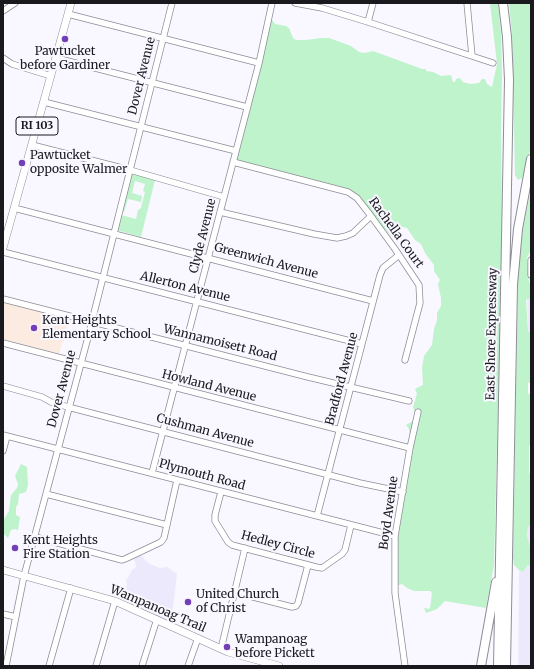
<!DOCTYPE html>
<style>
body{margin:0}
#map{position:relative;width:534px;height:669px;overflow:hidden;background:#f9f7ff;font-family:Merriweather,serif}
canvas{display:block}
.frame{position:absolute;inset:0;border:4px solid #1a191d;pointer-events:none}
</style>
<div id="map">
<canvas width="534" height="669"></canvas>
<div class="frame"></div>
</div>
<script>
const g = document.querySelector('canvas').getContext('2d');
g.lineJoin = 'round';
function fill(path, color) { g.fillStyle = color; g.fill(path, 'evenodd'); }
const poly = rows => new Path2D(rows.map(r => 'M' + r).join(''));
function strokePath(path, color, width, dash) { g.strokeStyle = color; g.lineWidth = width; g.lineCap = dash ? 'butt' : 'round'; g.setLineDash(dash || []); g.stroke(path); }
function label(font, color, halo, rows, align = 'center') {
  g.font = font + ' Merriweather,serif'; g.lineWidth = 4; g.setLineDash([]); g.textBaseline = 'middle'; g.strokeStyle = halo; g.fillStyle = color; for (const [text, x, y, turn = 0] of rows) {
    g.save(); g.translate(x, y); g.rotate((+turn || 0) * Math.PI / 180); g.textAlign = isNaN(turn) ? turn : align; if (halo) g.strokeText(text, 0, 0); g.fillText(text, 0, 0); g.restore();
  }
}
const built = poly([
 [527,299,531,299,531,333,528,331],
 [531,524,531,550,527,536,528,527],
 [139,555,141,555,147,562,152,565,160,568,167,567,177,574,171,625,124,602,123,599,125,599,126,594,127,582,125,581,128,578,132,570,136,567,135,561,133,560,134,558],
 [531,564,531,666,518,666,519,570,523,572,527,566]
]);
const education = poly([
 [3,301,69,318,59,354,3,339]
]);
const green = poly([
 [490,3,498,3,501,33,502,74,501,131,502,247,494,565,486,608,445,601,437,609,426,613,424,608,429,609,430,608,432,593,430,591,414,591,407,588,402,584,396,586,394,537,410,436,409,429,406,425,415,420,416,415,413,407,417,394,415,389,423,385,422,368,424,356,432,345,434,329,437,320,437,313,441,306,441,298,438,284,440,280,434,271,434,265,425,253,421,244,415,240,407,228,403,227,394,229,391,236,386,230,385,229,384,231,350,191,235,162,269,21,272,20,275,24,286,26,289,28,293,38,296,40,306,40,321,38,329,38,351,46,359,52,365,53,373,51,422,69,426,69,426,71,433,72,441,76,451,75,453,82,455,82,456,79,460,78,463,82,470,84,479,83,482,79,485,79,487,84,492,87,497,64],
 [509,3,531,3,531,147,522,178,518,180,515,175,512,35],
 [133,173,155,180,141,237,117,230,121,215,136,219,138,210,141,208,145,192,143,191,145,184,135,181,132,193,142,196,141,202,128,199,124,212,122,212,131,174],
 [531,189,531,249,527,258,529,282,531,285,531,299,527,299,526,300,528,331,531,333,531,382,528,383,528,393,531,396,531,444,529,446,529,471,531,480,531,524,528,527,527,536,531,550,531,564,527,566,523,572,519,570,514,565,513,558,518,276,523,229],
 [21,464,27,467,28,485,26,492,19,494,18,504,16,507,16,515,20,517,18,530,15,529,11,530,8,538,3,533,3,521,9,511,11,495,17,488,18,484,15,476]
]);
const minor = poly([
 [295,3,322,8,368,22,493,63],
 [467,3,472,56],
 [3,11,15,3],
 [68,14,259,63],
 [368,22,373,3],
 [3,58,12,64,51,76],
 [56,58,247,107],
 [44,102,236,151],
 [32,145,130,170,224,197],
 [233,162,348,192,357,198,371,216,395,249,419,285,420,303,405,360],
 [14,208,373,301],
 [220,212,314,234,337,238,346,236,353,233,371,216],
 [3,252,362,344],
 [531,260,531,275],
 [3,299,308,377,409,401],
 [3,343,410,448],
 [3,386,42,397,51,402,68,407,360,483,403,492],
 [3,435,395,536],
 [3,451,7,436],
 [152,473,259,63,272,3],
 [221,492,215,515,215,521,228,542,232,545,316,567,322,568,342,554,345,550,351,525],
 [46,494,167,525],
 [317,516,380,275,383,268,399,255],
 [35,537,122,560,125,559,161,542,164,538,177,480],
 [234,592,292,607,296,606,298,603,308,565],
 [3,614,16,617],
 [221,649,245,548],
 [6,666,24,576,87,341,172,3],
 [49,666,71,588],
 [96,666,115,601],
 [142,666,157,619],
 [188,666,198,638],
 [405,666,395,593,395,536,410,448,418,412]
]);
const major = poly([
 [3,248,71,3],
 [3,570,115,601,228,652,279,666]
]);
const highway = poly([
 [481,666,496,582],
 [498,666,509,80,507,37,503,3],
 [506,666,513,285,518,229,531,159]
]);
const markers = [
 [65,39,4,"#723fb6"],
 [22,163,4,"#723fb6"],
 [34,328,4,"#723fb6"],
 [15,548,4,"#723fb6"],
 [188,602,4,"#723fb6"],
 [227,647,4,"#723fb6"]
];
const shields = [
 [37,126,42]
];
const shieldNames = [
 ["RI 103",37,126]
];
const poiNames = [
 ["Pawtucket",65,52,"center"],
 ["before Gardiner",65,66,"center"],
 ["Pawtucket",30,156],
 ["opposite Walmer",30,170],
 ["Kent Heights",42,321],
 ["Elementary School",42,335],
 ["Kent Heights",23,541],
 ["Fire Station",23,555],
 ["United Church",196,595],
 ["of Christ",196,609],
 ["Wampanoag",235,640],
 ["before Pickett",235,654]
];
const streetNames = [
 ["Dover Avenue",142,76,-76],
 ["Rachella Court",396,233,54],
 ["Clyde Avenue",203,236,-76],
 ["Greenwich Avenue",266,261,15],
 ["Allerton Avenue",185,287,14],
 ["East Shore Expressway",492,334,-89],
 ["Wannamoisett Road",220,343,14],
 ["Bradford Avenue",342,379,-75],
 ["Howland Avenue",209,386,14],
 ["Dover Avenue",62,389,-75],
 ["Cushman Avenue",205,431,15],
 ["Plymouth Road",202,475,15],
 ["Boyd Avenue",389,513,-82],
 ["Hedley Circle",278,545,15],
 ["Wampanoag Trail",158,609,23]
];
fill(built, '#ede9fc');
fill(education, '#fcebe0');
fill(green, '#bef3cb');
strokePath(minor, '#8e8c97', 7);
strokePath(major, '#8e8c97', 8);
strokePath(highway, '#8e8c97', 10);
strokePath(minor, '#fff', 5.5);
strokePath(major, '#fff', 7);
strokePath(highway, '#fff', 8);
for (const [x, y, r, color] of markers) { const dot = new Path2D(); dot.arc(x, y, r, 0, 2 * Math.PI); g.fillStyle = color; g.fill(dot); strokePath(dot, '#f9f7ff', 1.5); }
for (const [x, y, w] of shields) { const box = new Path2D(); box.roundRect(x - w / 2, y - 9, w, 18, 3); g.fillStyle = '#f9f7ff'; g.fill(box); strokePath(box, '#1a191d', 1); }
label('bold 11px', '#1a191d', null, shieldNames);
label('12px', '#1a191d', '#f9f7ff', poiNames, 'left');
label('12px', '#1a191d', '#f9f7ff', streetNames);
</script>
